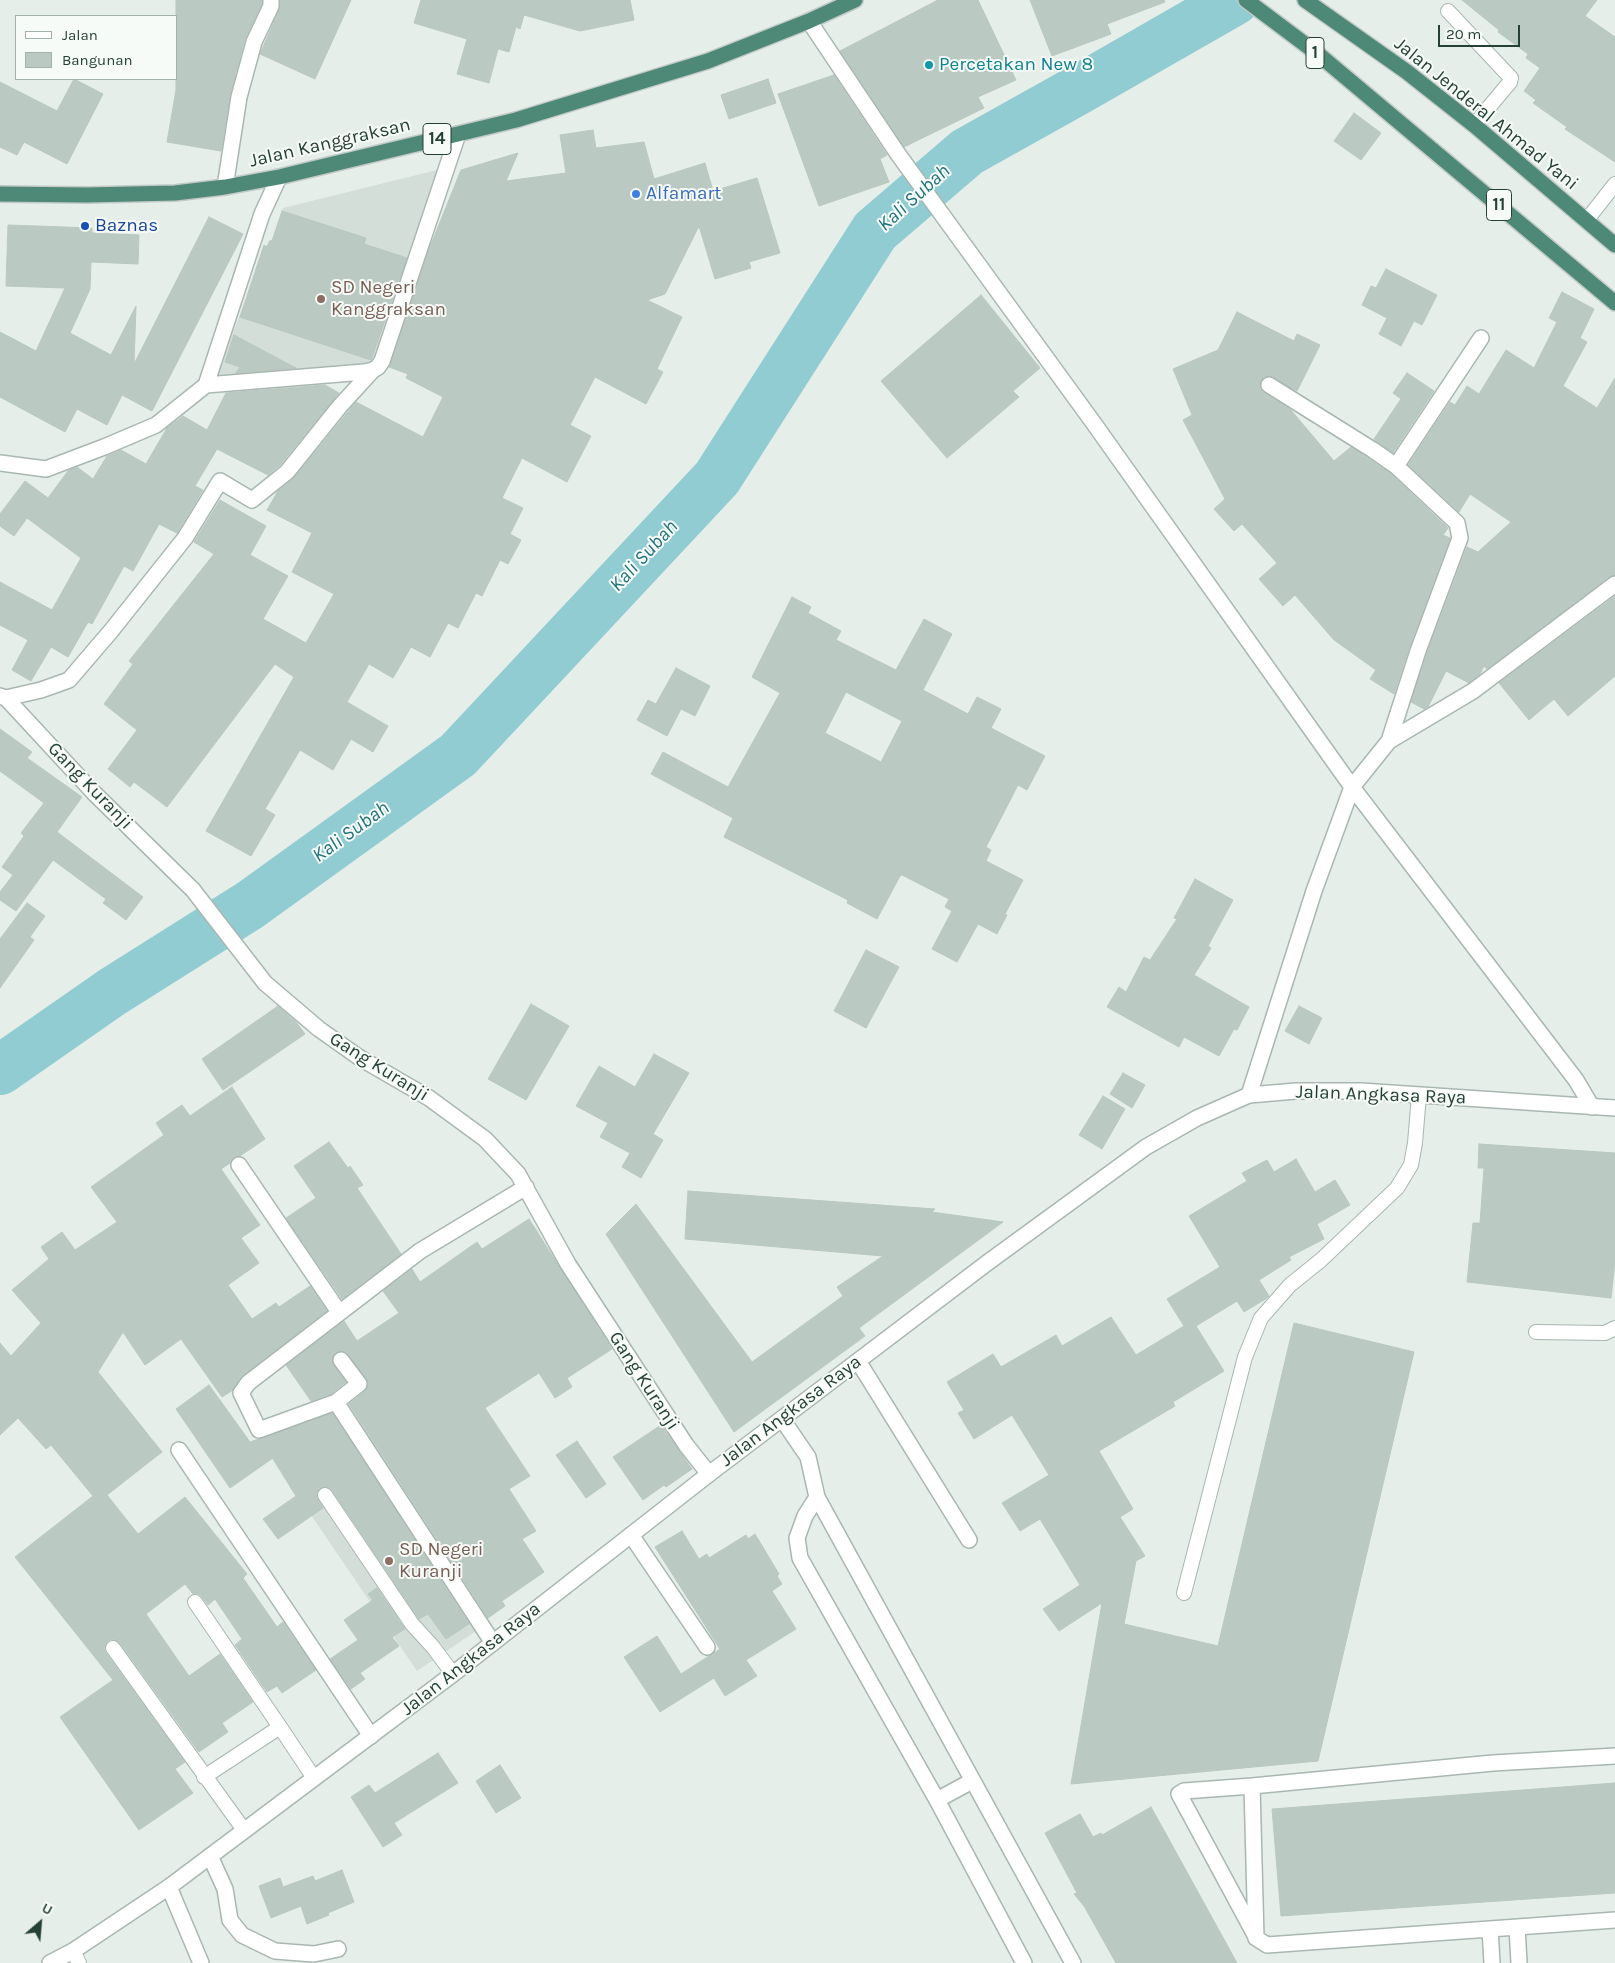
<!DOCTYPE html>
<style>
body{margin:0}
#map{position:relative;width:1615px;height:1963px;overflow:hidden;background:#e6eeea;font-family:Karla,sans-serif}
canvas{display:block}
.legend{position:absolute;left:15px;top:15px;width:162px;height:65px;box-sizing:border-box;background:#f7fbf8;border:1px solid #a3b1ab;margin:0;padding:6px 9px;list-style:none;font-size:15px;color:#254137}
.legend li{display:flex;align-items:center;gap:10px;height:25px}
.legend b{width:25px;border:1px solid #a3b1ab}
.north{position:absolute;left:15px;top:1898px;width:50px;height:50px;-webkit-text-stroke:4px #f7fbf8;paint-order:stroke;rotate:27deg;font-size:14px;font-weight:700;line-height:20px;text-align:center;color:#254137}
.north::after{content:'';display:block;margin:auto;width:18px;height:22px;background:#254137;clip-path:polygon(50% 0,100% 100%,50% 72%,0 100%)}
.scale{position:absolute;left:1438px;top:25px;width:82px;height:22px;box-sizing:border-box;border:2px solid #254137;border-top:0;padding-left:6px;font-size:15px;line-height:18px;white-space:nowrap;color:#254137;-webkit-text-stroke:4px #f7fbf8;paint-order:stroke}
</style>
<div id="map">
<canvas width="1615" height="1963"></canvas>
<ul class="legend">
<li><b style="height:6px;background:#fff"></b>Jalan</li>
<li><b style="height:14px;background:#bbc9c3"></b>Bangunan</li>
</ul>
<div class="north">U</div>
<div class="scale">20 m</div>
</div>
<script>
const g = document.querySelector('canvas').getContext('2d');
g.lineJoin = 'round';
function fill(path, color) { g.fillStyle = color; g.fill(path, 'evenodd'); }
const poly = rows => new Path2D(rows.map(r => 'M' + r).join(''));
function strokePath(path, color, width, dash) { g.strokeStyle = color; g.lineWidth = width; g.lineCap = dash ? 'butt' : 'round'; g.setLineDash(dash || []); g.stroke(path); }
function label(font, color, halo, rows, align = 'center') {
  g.font = font + ' Karla,sans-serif'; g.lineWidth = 4; g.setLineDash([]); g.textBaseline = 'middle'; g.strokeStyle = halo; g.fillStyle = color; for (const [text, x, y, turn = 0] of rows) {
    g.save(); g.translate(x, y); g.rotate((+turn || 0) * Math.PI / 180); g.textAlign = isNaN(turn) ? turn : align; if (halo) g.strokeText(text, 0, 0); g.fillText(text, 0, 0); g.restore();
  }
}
const built = poly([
 [441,169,373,368,215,383,223,358,269,240,272,240,283,208],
 [337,1414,479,1629,417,1671,296,1493,294,1494,260,1440,264,1438,263,1436,308,1418,314,1428]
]);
const river = poly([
 [0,1070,112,992,250,905,458,755,717,478,875,231,967,152,1078,90,1235,0]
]);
const building = poly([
 [176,0,262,0,262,4,245,39,230,95,221,151,167,142,176,90,176,0],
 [280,0,351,0,315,79,260,54,279,10,280,0],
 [421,0,630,0,634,20,580,31,524,15,520,29,516,27,509,52,498,49,489,83,457,74,467,39,414,23,421,0],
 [938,0,978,0,1016,80,978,97,984,108,904,147,840,51,938,0],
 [1030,0,1164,0,1165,2,1107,24,1111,34,1052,56,1030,0],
 [1462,0,1597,0,1585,16,1615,37,1615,162,1565,129,1567,127,1533,103,1536,100,1524,91,1540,68,1526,58,1528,54,1498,32,1499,30,1462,0],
 [834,75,887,155,880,159,889,182,819,206,778,94,834,75],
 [74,79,103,94,67,164,24,142,17,155,0,147,0,82,57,111,74,79],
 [768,79,776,103,729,119,721,95,768,79],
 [1354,113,1381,133,1361,160,1334,141,1354,113],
 [593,130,596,148,644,142,654,179,705,163,713,191,757,178,780,253,749,262,751,268,715,279,699,226,665,294,647,300,682,317,657,369,663,372,646,404,595,377,570,425,591,436,567,482,522,458,502,498,523,508,510,534,521,540,508,564,500,560,482,596,476,593,458,628,448,623,430,657,411,647,393,678,369,664,347,702,388,726,373,752,351,739,333,770,300,750,265,809,275,815,251,856,206,831,294,677,275,664,167,807,134,782,130,787,108,769,137,730,104,704,133,664,129,661,214,554,194,542,220,500,266,526,250,555,288,576,263,619,306,643,334,594,292,572,312,533,267,510,278,491,294,478,356,402,423,437,443,397,406,378,408,374,389,367,428,252,461,170,518,153,506,181,566,173,560,135,593,130],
 [282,211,366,238,364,244,407,258,371,360,240,317,264,245,267,247,270,241,272,241,282,211],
 [209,217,243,234,152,411,122,395,107,425,77,409,65,432,0,397,0,332,36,351,65,288,6,286,8,225,92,228,92,233,139,235,138,264,91,262,90,289,70,333,111,355,136,306,134,364,209,217],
 [1386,269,1437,295,1422,325,1414,321,1401,346,1379,334,1387,318,1362,305,1371,286,1376,288,1386,269],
 [1562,292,1594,309,1580,338,1587,342,1563,386,1597,408,1615,378,1615,575,1609,577,1487,669,1484,666,1480,674,1469,683,1446,671,1428,707,1424,709,1411,702,1427,654,1467,547,1478,552,1511,522,1470,494,1459,512,1408,465,1450,402,1455,405,1467,386,1479,394,1506,350,1534,368,1557,322,1549,318,1562,292],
 [981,295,1040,368,1013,391,1019,397,947,458,881,381,981,295],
 [1237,312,1294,341,1297,334,1320,345,1297,391,1269,376,1264,377,1260,384,1264,393,1290,409,1334,461,1351,447,1390,473,1448,528,1443,535,1450,538,1409,648,1394,694,1370,679,1376,670,1334,640,1295,595,1283,606,1259,579,1277,563,1242,524,1234,531,1214,509,1225,499,1183,420,1192,415,1173,369,1218,350,1237,312],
 [234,335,292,366,296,368,236,373,240,367,225,362,234,335],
 [1407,373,1434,391,1393,453,1374,439,1401,399,1393,393,1407,373],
 [325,385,339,393,280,465,268,475,217,449,195,486,203,490,177,533,159,524,133,571,124,566,92,624,88,622,68,657,51,647,31,681,12,670,28,640,0,625,0,582,52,610,81,558,27,518,14,536,0,526,0,514,25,481,48,498,68,471,77,467,93,479,107,456,121,450,146,464,167,428,183,416,207,430,226,393,325,385],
 [1615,596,1615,676,1568,716,1554,699,1529,720,1499,683,1615,596],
 [792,597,811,607,808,613,841,631,836,640,896,670,924,619,952,634,923,690,968,714,977,697,1001,709,991,728,1045,756,1027,790,1018,785,986,847,991,850,986,861,1023,880,1005,914,1007,915,997,934,978,924,957,962,932,949,952,911,945,907,949,899,902,875,900,876,877,919,847,903,848,900,724,837,733,818,651,774,663,752,728,787,780,693,752,677,792,597],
 [846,692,902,721,881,762,825,733,846,692],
 [676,668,710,686,695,716,681,709,667,736,637,720,648,700,656,704,676,668],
 [0,729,32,752,27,758,82,797,57,832,143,897,126,920,103,903,106,899,53,860,16,911,0,900,0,892,13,875,2,867,24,836,21,833,44,803,0,771,0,729],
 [1195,879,1233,900,1208,946,1211,948,1194,975,1249,1007,1237,1030,1234,1029,1219,1056,1184,1037,1179,1047,1107,1007,1119,987,1126,992,1144,957,1150,960,1177,919,1174,918,1195,879],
 [27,903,45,916,30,937,34,940,0,988,0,939,27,903],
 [866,950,899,967,866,1028,834,1011,866,950],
 [531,1004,569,1026,526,1100,488,1079,531,1004],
 [278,1006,296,1022,305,1034,223,1090,202,1059,278,1006],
 [1299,1006,1322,1018,1309,1044,1285,1031,1299,1006],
 [654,1054,689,1073,653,1134,663,1140,641,1178,622,1167,630,1153,600,1137,608,1123,576,1106,599,1066,635,1087,654,1054],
 [1123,1073,1145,1085,1132,1108,1110,1094,1123,1073],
 [232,1087,265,1139,240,1156,233,1158,230,1163,221,1169,260,1225,241,1238,259,1263,228,1285,252,1319,276,1303,279,1307,310,1286,327,1311,242,1376,233,1390,222,1397,181,1339,145,1365,123,1332,98,1372,162,1452,107,1495,138,1534,185,1497,247,1574,243,1578,277,1627,283,1622,316,1670,282,1693,277,1686,267,1692,235,1645,242,1639,215,1599,208,1605,202,1597,198,1594,193,1594,185,1584,146,1614,189,1676,220,1654,253,1702,222,1723,228,1732,199,1752,120,1643,113,1639,108,1641,104,1648,106,1653,185,1762,175,1769,193,1793,139,1830,60,1717,113,1680,15,1557,93,1496,51,1445,46,1449,18,1418,0,1435,0,1343,11,1356,41,1323,12,1290,49,1259,41,1247,62,1232,75,1250,117,1222,91,1187,164,1135,156,1123,182,1105,190,1116,232,1087],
 [1103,1096,1125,1109,1102,1149,1079,1135,1103,1096],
 [329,1142,348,1168,350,1166,363,1185,357,1188,401,1254,342,1299,286,1218,316,1198,294,1166,329,1142],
 [1479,1144,1615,1153,1615,1260,1611,1298,1467,1282,1473,1223,1480,1223,1484,1168,1478,1168,1479,1144],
 [1296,1159,1315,1192,1335,1180,1350,1205,1317,1224,1324,1239,1289,1257,1291,1260,1259,1280,1269,1296,1267,1298,1244,1312,1237,1301,1196,1326,1224,1371,1173,1402,1175,1406,1099,1451,1133,1509,1120,1517,1145,1556,1136,1561,1124,1624,1218,1646,1294,1323,1414,1352,1318,1761,1071,1784,1102,1603,1059,1631,1043,1609,1080,1585,1040,1519,1020,1531,1002,1503,1049,1475,1012,1415,974,1439,958,1413,964,1410,947,1382,993,1354,1001,1367,1056,1335,1062,1346,1111,1317,1136,1355,1184,1326,1167,1299,1220,1267,1189,1216,1247,1181,1242,1173,1267,1160,1274,1172,1296,1159],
 [688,1191,935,1209,932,1212,1003,1222,859,1328,865,1336,734,1432,606,1234,636,1204,752,1362,843,1296,837,1287,883,1256,685,1239,688,1191],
 [529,1219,612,1349,567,1378,572,1387,555,1398,539,1373,485,1408,530,1476,509,1489,536,1531,522,1539,544,1572,502,1601,505,1606,488,1618,349,1404,365,1391,368,1383,348,1354,339,1351,335,1353,332,1361,346,1382,331,1394,311,1401,286,1365,344,1321,357,1341,399,1313,383,1291,412,1269,420,1282,477,1242,482,1249,529,1219],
 [209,1385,250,1442,332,1413,469,1624,446,1639,428,1614,419,1619,332,1490,328,1487,321,1488,317,1492,318,1499,323,1508,278,1539,263,1519,296,1496,273,1458,230,1488,176,1409,209,1385],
 [661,1425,692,1469,666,1487,664,1485,643,1500,613,1457,661,1425],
 [577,1441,606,1484,586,1498,556,1455,577,1441],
 [682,1531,699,1559,707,1554,709,1558,746,1535,748,1539,755,1534,779,1574,777,1576,782,1584,772,1591,796,1629,746,1660,757,1676,725,1696,714,1678,660,1712,624,1657,657,1636,681,1674,720,1649,655,1547,682,1531],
 [377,1588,405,1629,392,1637,399,1646,360,1673,365,1679,351,1689,330,1659,358,1640,344,1620,373,1600,368,1594,377,1588],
 [438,1753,458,1783,394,1823,402,1835,383,1847,351,1797,369,1785,375,1793,438,1753],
 [500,1765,521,1798,496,1813,476,1781,500,1765],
 [1615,1783,1615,1893,1281,1916,1272,1809,1615,1783],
 [1151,1807,1166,1834,1237,1963,1116,1963,1084,1906,1074,1894,1077,1893,1045,1833,1080,1814,1093,1837,1101,1833,1102,1835,1151,1807],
 [342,1870,354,1902,328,1913,329,1915,307,1924,301,1906,271,1918,259,1886,280,1878,283,1887,313,1876,315,1881,342,1870]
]);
const service = poly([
 [1448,11,1511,78,1510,82,1474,125],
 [1586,221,1615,184],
 [1536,1332,1605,1333,1615,1328],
 [325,1495,412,1624,433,1647,453,1674],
 [1184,1593,1245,1357,1261,1318,1290,1285,1321,1260,1397,1188,1411,1165,1415,1143,1419,1095],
 [195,1602,280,1727,204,1777],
 [113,1648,244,1830],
 [280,1727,314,1778],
 [73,1951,79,1963]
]);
const minor = poly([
 [809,21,898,154,1095,425,1352,787,1576,1080,1592,1107],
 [225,187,239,97,254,42,271,6,271,0],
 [206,385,364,372,373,370,378,367,382,361,458,134],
 [1269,385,1373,450,1396,466,1457,523,1460,538,1418,651,1389,741],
 [0,463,46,469,104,447,156,425,206,385,262,214,279,177],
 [1396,466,1481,338],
 [0,696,6,698,94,793,193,890,265,983,319,1029,360,1058,429,1098,485,1139,518,1174,568,1264,686,1445,709,1474],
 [6,698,41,690,69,680,111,631,185,538,220,481,252,500,287,472,340,406,373,370],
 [1249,1095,1314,891,1352,787,1389,741,1473,691,1615,584],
 [239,1165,339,1312],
 [341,1360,359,1384,336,1402,259,1430,241,1393,248,1383,420,1251,526,1187],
 [858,1361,969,1540],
 [336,1402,493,1643],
 [782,1419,808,1457,817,1497,1073,1963],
 [179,1450,371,1736],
 [817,1497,805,1516,797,1538,800,1558,937,1800,1024,1963],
 [631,1535,707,1647],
 [1615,1756,1493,1763,1252,1786,1256,1938,1267,1945,1615,1920],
 [1252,1786,1184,1791,1179,1794,1255,1935],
 [937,1800,972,1781],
 [210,1856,225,1889,230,1920,242,1935,275,1951,314,1954,338,1949],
 [169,1887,201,1963],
 [1517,1927,1519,1963],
 [1490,1929,1492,1963]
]);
const tertiary = poly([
 [50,1963,73,1951,169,1887,453,1674,709,1474,987,1263,1146,1147,1197,1118,1249,1095,1296,1091,1361,1091,1615,1108]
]);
const trunk = poly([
 [1246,0,1318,54,1615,303],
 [1305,0,1407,72,1474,125,1615,245],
 [0,194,87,195,175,193,225,187,279,177,516,120,708,61,809,21,855,0]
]);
const markers = [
 [929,65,5,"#0f9aa8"],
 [636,194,5,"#3f7fe0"],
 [85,226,5,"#1a4fb4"],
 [321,299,5,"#8d6e63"],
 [389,1561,5,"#8d6e63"]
];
const shields = [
 [1315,53,18],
 [437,139,28],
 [1499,205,25]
];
const shieldNames = [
 ["1",1315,53],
 ["14",437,139],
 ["11",1499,205]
];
const cultureNames = [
 ["Percetakan New 8",939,65]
];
const streetNames = [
 ["Jalan Jenderal Ahmad Yani",1486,114,39],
 ["Jalan Kanggraksan",330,143,-13],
 ["Gang Kuranji",90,786,46],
 ["Gang Kuranji",379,1067,32],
 ["Jalan Angkasa Raya",1381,1095,2],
 ["Gang Kuranji",644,1381,57],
 ["Jalan Angkasa Raya",791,1411,-37],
 ["Jalan Angkasa Raya",471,1659,-38]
];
const shopNames = [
 ["Alfamart",646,194]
];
const transitNames = [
 ["Baznas",95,226]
];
const educationNames = [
 ["SD Negeri",331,288],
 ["Kanggraksan",331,310],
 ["SD Negeri",399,1550],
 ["Kuranji",399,1572]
];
const waterNames = [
 ["Kali Subah",914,198,-42],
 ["Kali Subah",644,556,-47],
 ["Kali Subah",351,832,-36]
];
fill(built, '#d4ded9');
strokePath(river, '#90ccd1', 50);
fill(building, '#bbc9c3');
strokePath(building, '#b8c8c0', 1);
strokePath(service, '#a8b7b1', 16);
strokePath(minor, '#a8b7b1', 18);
strokePath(tertiary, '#a8b7b1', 18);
strokePath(trunk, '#c2cac7', 18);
strokePath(service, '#fff', 14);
strokePath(minor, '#fff', 15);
strokePath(tertiary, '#fff', 15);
strokePath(trunk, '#4e8876', 15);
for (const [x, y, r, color] of markers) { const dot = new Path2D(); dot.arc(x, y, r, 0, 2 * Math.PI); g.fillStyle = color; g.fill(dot); strokePath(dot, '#f7fbf8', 2); }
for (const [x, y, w] of shields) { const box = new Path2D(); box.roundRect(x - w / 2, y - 15.5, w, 31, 4); g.fillStyle = '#f7fbf8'; g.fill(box); strokePath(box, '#254137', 1); }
label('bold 18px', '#254137', null, shieldNames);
label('19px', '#0d838f', '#f7fbf8', cultureNames, 'left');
label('19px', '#254137', '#f7fbf8', streetNames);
label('19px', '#366cbe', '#f7fbf8', shopNames, 'left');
label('19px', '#164399', '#f7fbf8', transitNames, 'left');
label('19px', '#785e54', '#f7fbf8', educationNames, 'left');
label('italic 20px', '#20737c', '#f7fbf8', waterNames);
</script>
